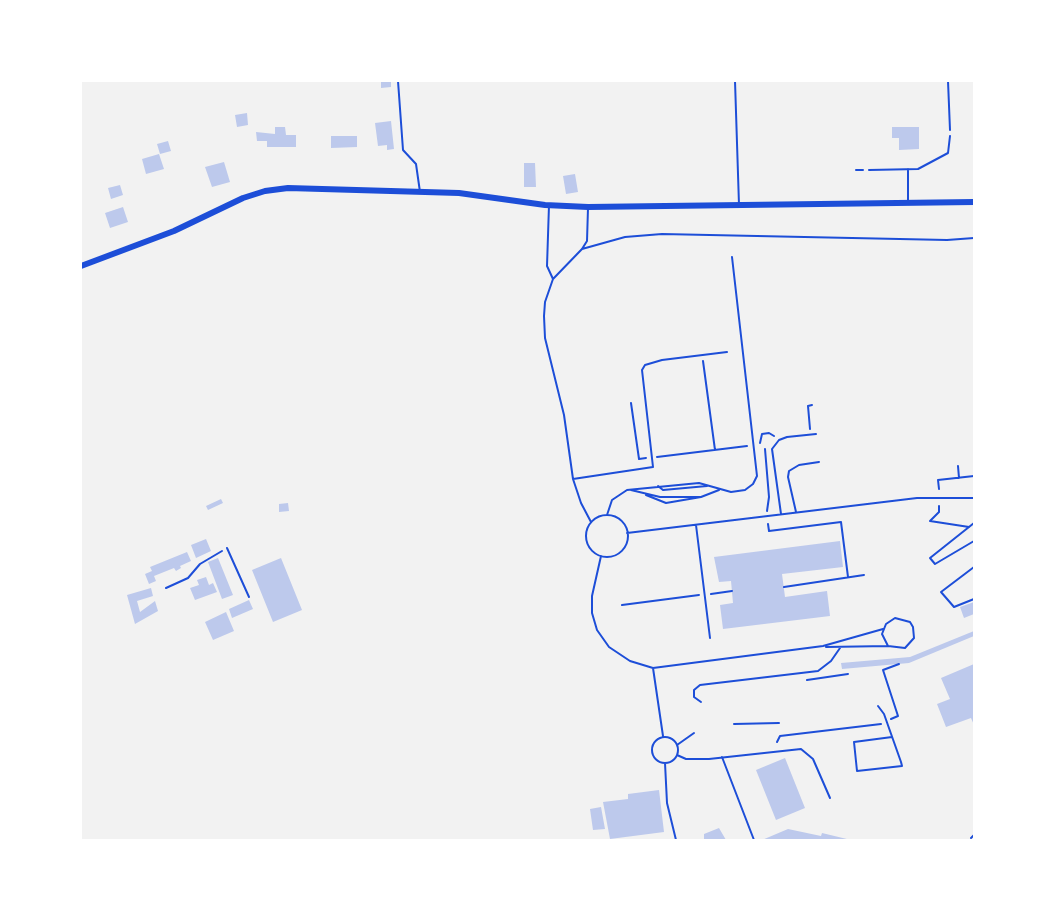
<!DOCTYPE html>
<style>
body{margin:0}
#map{position:relative;width:1055px;height:921px;overflow:hidden;background:#f2f2f2;font-family:"IBM Plex Sans",sans-serif}
canvas{display:block}
.frame{position:absolute;inset:0;border:82px solid #fff;pointer-events:none}
</style>
<div id="map">
<canvas width="1055" height="921"></canvas>
<div class="frame"></div>
</div>
<script>
const g = document.querySelector('canvas').getContext('2d');
g.lineJoin = 'round';
function fill(path, color) { g.fillStyle = color; g.fill(path, 'evenodd'); }
const poly = rows => new Path2D(rows.map(r => 'M' + r).join(''));
function strokePath(path, color, width, dash) { g.strokeStyle = color; g.lineWidth = width; g.lineCap = dash ? 'butt' : 'round'; g.setLineDash(dash || []); g.stroke(path); }
const building = poly([
 [381,81,391,81,391,87,381,88],
 [247,113,248,125,237,127,235,115],
 [391,121,394,149,387,150,387,145,378,146,375,123],
 [275,127,285,127,286,135,296,135,296,147,267,147,267,141,257,141,256,132,275,134],
 [892,127,919,127,919,149,899,150,899,138,892,138],
 [331,136,357,136,357,147,331,148],
 [168,141,171,151,160,154,157,144],
 [159,154,164,169,146,174,142,159],
 [224,162,230,182,212,187,205,167],
 [524,163,535,163,536,187,524,187],
 [575,174,578,192,566,194,563,176],
 [120,185,123,195,111,199,108,188],
 [123,207,128,222,110,228,105,213],
 [221,499,223,503,208,510,206,506],
 [288,503,289,511,279,512,279,504],
 [206,539,211,551,196,558,191,545],
 [840,541,843,567,782,574,785,597,827,591,830,616,723,629,720,605,733,603,731,581,719,582,714,557],
 [187,552,191,561,180,566,181,568,176,571,174,568,154,576,156,581,149,584,145,574,152,571,150,567],
 [218,558,233,595,222,599,208,562],
 [281,558,302,610,273,622,252,570],
 [206,577,209,585,213,583,217,592,195,600,190,588,199,585,197,580],
 [151,588,153,596,137,601,140,612,155,601,158,611,135,624,127,595],
 [249,600,253,609,232,618,229,609],
 [974,602,974,614,964,618,960,607],
 [226,612,234,631,213,640,205,622],
 [974,631,974,636,909,663,842,669,841,663,910,657],
 [974,664,974,725,971,718,946,727,937,704,950,699,941,678],
 [785,758,805,808,776,820,756,770],
 [659,790,664,832,610,839,603,802,628,799,628,794],
 [601,807,605,829,593,830,590,809],
 [719,828,726,840,704,840,704,834],
 [788,829,821,836,822,833,851,840,762,840]
]);
const path = poly([
 [948,81,950,130],
 [856,170,863,170],
 [703,361,715,450],
 [631,403,639,459,646,458],
 [810,429,808,406,812,405],
 [760,443,762,434,769,433,774,436],
 [765,449,769,497,767,511],
 [657,457,747,446],
 [958,466,959,478],
 [939,489,938,480,974,476],
 [939,506,939,512,930,521,969,527],
 [974,523,930,558,935,564,974,541],
 [768,524,769,531,841,522,848,577],
 [227,548,249,597],
 [974,567,941,592,954,607,974,599],
 [784,587,864,575],
 [166,588,188,578,200,564,222,551],
 [711,594,732,591],
 [622,605,699,595],
 [807,680,848,674],
 [891,719,898,716,883,670,899,664],
 [777,742,780,736,881,724]
]);
const service = poly([
 [398,81,403,150,416,164,420,192],
 [735,81,739,205],
 [869,170,918,169,948,153,950,136],
 [908,202,908,169],
 [549,205,547,266,553,279],
 [588,208,587,241,582,249,553,279,545,302,544,316,545,338,564,415,573,479,581,503,591,522],
 [582,249,625,237,662,234,947,240,974,238],
 [573,479,653,467,642,370,645,365,662,360,727,352],
 [658,486,663,490,707,486],
 [631,490,660,497,701,497,719,490],
 [646,495,666,503,701,497],
 [796,512,788,477,789,471,799,465,819,462],
 [781,514,772,449,779,440,787,437,816,434],
 [607,515,612,500,627,490,699,483,731,492,745,490,753,484,757,476,732,257],
 '586 536a21 21 0 1 1 42 0a21 21 0 1 1-42 0Z',
 [696,525,710,638],
 [627,533,917,498,974,498],
 [601,556,592,596,592,613,597,630,609,647,630,661,653,668,823,646,883,629],
 [826,647,888,646,905,648,914,638,913,627,910,622,895,618,886,624,882,634,888,646],
 [653,668,663,736],
 [701,702,694,697,694,690,700,685,818,671,831,661,840,648],
 [878,706,884,714,901,762,902,766,857,771,854,742,892,737],
 [734,724,779,723],
 '652 750a13 13 0 1 1 26 0a13 13 0 1 1-26 0Z',
 [677,745,694,733],
 [677,755,686,759,709,759,801,749,813,759,830,798],
 [722,757,754,840],
 [665,763,667,803,676,840],
 [971,838,974,835]
]);
const tertiary = poly([
 [81,266,174,231,243,198,265,191,288,188,459,193,545,205,588,207,974,202]
]);
fill(building, '#bdc9ec');
strokePath(path, '#1d4ed8', 2);
strokePath(service, '#1d4ed8', 2);
strokePath(tertiary, '#1d4ed8', 6);
</script>
